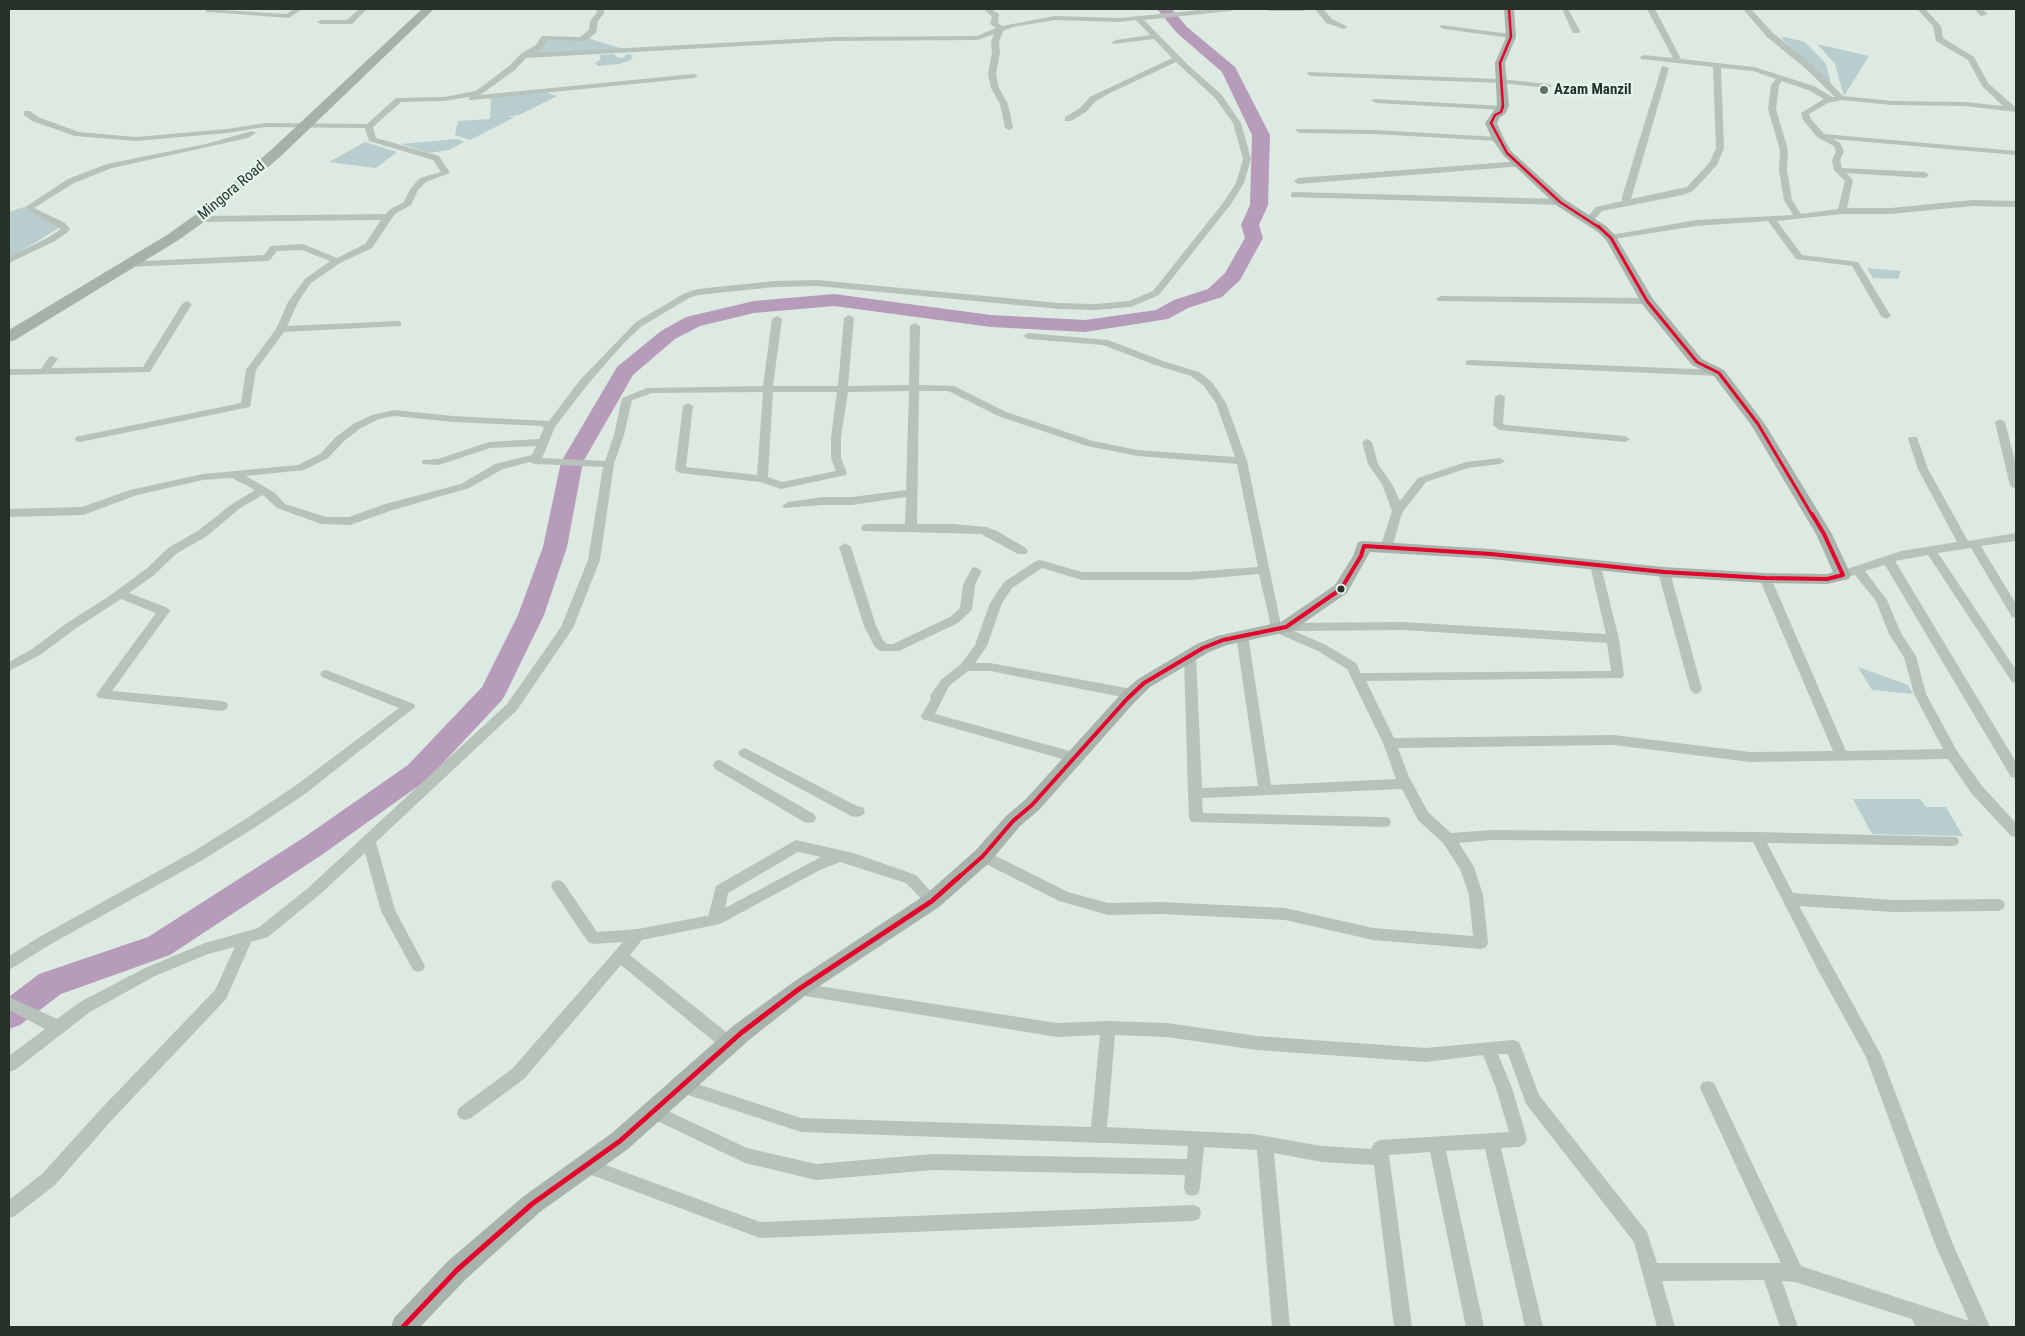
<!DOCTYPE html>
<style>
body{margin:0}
#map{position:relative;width:2025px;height:1336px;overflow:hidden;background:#ddeae2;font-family:"Roboto Condensed",sans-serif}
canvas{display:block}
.frame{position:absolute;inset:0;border:10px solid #263228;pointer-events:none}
</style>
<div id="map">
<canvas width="2025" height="1336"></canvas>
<div class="frame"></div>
</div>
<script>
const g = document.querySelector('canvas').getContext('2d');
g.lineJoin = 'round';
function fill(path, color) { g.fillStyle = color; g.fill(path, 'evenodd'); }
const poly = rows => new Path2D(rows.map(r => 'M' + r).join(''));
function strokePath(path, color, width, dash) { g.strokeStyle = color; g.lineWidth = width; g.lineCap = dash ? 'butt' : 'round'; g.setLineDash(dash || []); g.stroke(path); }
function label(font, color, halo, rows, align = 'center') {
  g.font = font + ' "Roboto Condensed",sans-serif'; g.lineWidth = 5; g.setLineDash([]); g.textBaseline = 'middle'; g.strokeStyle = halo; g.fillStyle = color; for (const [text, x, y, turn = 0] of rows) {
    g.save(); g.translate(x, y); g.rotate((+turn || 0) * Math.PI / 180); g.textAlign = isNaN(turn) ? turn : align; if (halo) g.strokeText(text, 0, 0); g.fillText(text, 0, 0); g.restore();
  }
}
const green = poly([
 [1785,37,1805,42,1826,64,1832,87,1781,38],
 [588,38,626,50,530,55,547,40,583,40],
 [1817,44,1869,56,1844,96,1835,64],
 [614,54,616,57,623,58,627,54,633,55,631,60,619,64,598,66,595,63,601,59,599,55],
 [543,91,557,96,519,115,505,117,515,117,470,140,455,135,458,121,490,119,491,99,488,98],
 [457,139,464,142,449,150,429,153,401,144],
 [365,142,397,152,376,168,329,162],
 [24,207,59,228,9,258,9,212],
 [1867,268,1901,271,1898,279,1873,278],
 [1858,667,1908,685,1913,694,1872,690],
 [1853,799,1920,799,1926,807,1946,807,1963,836,1872,834]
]);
const river = poly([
 [1157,9,1172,9,1187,27,1235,67,1270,135,1268,205,1259,225,1263,238,1240,280,1222,297,1188,308,1168,319,1085,332,991,327,834,306,754,313,700,326,675,339,633,375,583,462,567,547,544,615,506,693,502,700,428,779,323,854,170,955,61,994,20,1025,9,1029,9,997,39,974,148,937,303,838,408,765,482,687,518,615,543,547,561,462,617,367,661,331,686,317,754,301,834,294,991,315,1085,320,1156,310,1174,300,1208,289,1225,273,1245,238,1241,225,1250,205,1252,135,1222,72,1177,33,1157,9]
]);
const street = poly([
 [206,9,287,14,294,9,302,9,289,18,209,12,206,12,206,9],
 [359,9,367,9,352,24,321,24,317,22,321,20,347,20,359,9],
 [596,9,602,9,605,12,598,21,596,33,585,41,547,40,542,49,533,53,833,37,977,36,996,28,990,24,992,17,984,9,991,9,999,14,998,23,1002,26,1055,16,1120,18,1210,9,1234,9,1231,11,1144,20,1188,65,1221,94,1241,123,1251,159,1244,183,1231,204,1159,295,1131,307,1095,310,1059,309,817,286,775,287,698,295,689,298,642,326,624,343,588,384,555,427,542,458,605,461,614,435,622,398,647,388,763,386,772,319,777,316,782,319,773,386,838,386,844,318,849,315,854,318,848,386,909,385,910,326,915,323,920,326,919,385,954,386,1006,412,1093,441,1138,450,1235,457,1216,403,1204,386,1191,376,1155,365,1103,345,1028,339,1023,336,1028,333,1108,340,1163,361,1199,372,1212,382,1226,403,1247,461,1281,625,1286,623,1403,622,1606,634,1590,565,1596,561,1600,562,1619,639,1624,675,1622,678,1366,681,1394,738,1614,735,1750,752,1833,751,1759,578,1765,574,1771,578,1846,751,1943,749,1914,694,1904,657,1889,634,1876,601,1855,575,1851,576,1845,572,1847,569,1901,551,1957,542,1918,469,1908,439,1909,437,1917,437,1928,469,1968,541,2016,533,2016,541,1981,546,2016,604,2016,618,2012,617,1971,548,1938,553,2016,670,2016,683,2012,682,1928,555,1895,561,2016,762,2016,778,2011,777,1885,565,1865,571,1887,600,1901,633,1916,656,1926,694,1957,751,1982,786,2016,823,2016,837,2011,836,1972,794,1948,759,1750,762,1614,745,1398,748,1409,777,1428,812,1451,833,1491,830,1757,832,1957,837,1959,841,1957,845,1952,846,1767,843,1793,893,1894,900,1998,899,2003,901,2005,905,2003,909,1998,911,1894,912,1799,906,1881,1055,1952,1242,1990,1327,1916,1327,1912,1319,1795,1282,1782,1281,1798,1327,1780,1327,1764,1280,1662,1281,1675,1327,1657,1327,1634,1242,1526,1104,1508,1054,1498,1054,1512,1088,1527,1139,1525,1144,1519,1147,1501,1148,1543,1327,1525,1327,1485,1149,1446,1151,1484,1327,1466,1327,1430,1152,1389,1155,1412,1327,1394,1327,1374,1165,1322,1162,1274,1153,1290,1327,1272,1327,1257,1150,1204,1147,1200,1188,1198,1194,1192,1196,1186,1194,1184,1188,1185,1175,933,1170,816,1180,745,1163,647,1116,645,1111,647,1106,653,1104,747,1148,816,1164,933,1154,1187,1159,1188,1146,801,1132,676,1091,674,1086,676,1081,682,1079,801,1118,1091,1127,1100,1035,1057,1037,799,995,794,994,791,989,794,984,799,983,1057,1023,1108,1021,1167,1023,1257,1036,1426,1048,1513,1040,1519,1042,1521,1047,1539,1095,1647,1232,1657,1263,1781,1263,1700,1088,1702,1083,1708,1081,1714,1083,1801,1266,1969,1321,1935,1244,1866,1057,1818,970,1753,842,1491,840,1459,843,1474,867,1483,895,1488,943,1486,947,1481,949,1373,940,1285,920,1161,914,1108,915,1059,901,978,860,976,856,978,852,983,850,988,852,1068,892,1108,903,1161,902,1285,908,1373,928,1473,936,1469,895,1460,869,1443,843,1418,820,1402,789,1202,798,1203,813,1384,817,1389,818,1391,822,1389,826,1384,827,1191,822,1189,818,1188,793,1184,657,1186,654,1194,654,1196,657,1202,788,1258,786,1236,635,1242,631,1248,635,1271,785,1396,779,1383,743,1347,669,1318,651,1272,631,1259,574,1189,580,1082,580,1042,568,1012,588,1002,603,987,646,975,663,990,663,1132,689,1136,691,1138,694,1136,697,1132,699,990,671,968,671,949,686,935,714,1081,754,1083,758,1081,762,1076,763,922,719,921,716,931,699,930,696,941,680,961,664,975,645,990,603,1004,582,1036,561,1040,560,1082,572,1189,572,1258,567,1237,464,1138,456,1087,446,998,416,948,391,919,391,917,524,953,524,986,527,997,531,1026,548,1028,551,1026,554,1018,554,981,534,863,531,861,528,863,525,867,524,905,524,906,497,852,505,823,505,784,508,782,506,788,502,823,497,852,497,906,490,909,391,848,392,841,437,841,458,847,473,846,475,781,489,760,482,680,473,675,470,683,406,688,403,693,406,686,467,757,475,763,392,652,393,632,400,624,435,614,464,600,560,573,628,517,710,376,842,395,910,425,966,423,970,418,972,413,970,381,911,365,853,318,896,268,937,251,942,226,999,110,1122,55,1185,15,1216,9,1218,9,1200,43,1173,98,1112,215,990,235,947,208,954,155,976,90,1012,15,1070,9,1072,9,1056,45,1029,9,1010,9,997,57,1019,80,1002,145,968,205,943,258,928,308,888,507,704,561,627,588,560,603,467,535,464,530,462,503,469,469,488,393,510,350,525,321,524,277,508,263,495,240,508,207,536,176,554,154,575,129,593,168,608,170,611,112,691,222,701,227,703,228,706,227,709,222,711,98,698,96,695,98,692,156,613,121,599,75,629,40,655,9,671,9,662,32,649,67,623,108,597,146,569,168,548,199,530,232,504,255,490,232,478,203,480,137,495,83,515,9,517,9,509,82,507,130,490,203,474,298,465,320,454,336,437,353,424,372,415,394,410,453,416,549,421,580,380,636,322,683,294,697,289,775,281,817,280,1059,303,1095,304,1129,301,1153,291,1223,203,1236,183,1243,159,1233,123,1215,98,1176,62,1108,94,1096,101,1086,112,1071,121,1065,121,1065,117,1080,108,1090,97,1172,58,1154,39,1113,44,1112,42,1116,40,1150,35,1136,20,1120,22,1055,20,1013,27,1003,31,999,42,1000,52,996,74,999,88,1008,104,1013,128,1009,130,1005,128,1000,104,991,88,988,74,992,52,991,42,994,34,978,40,833,41,526,58,515,70,480,95,694,74,698,76,694,78,472,100,469,100,469,97,444,101,401,102,373,127,376,138,439,156,450,173,426,182,418,190,411,205,395,214,372,248,340,263,311,283,298,302,287,326,398,321,401,322,401,326,284,332,256,370,250,407,80,442,76,441,75,439,76,437,80,436,241,403,246,370,276,329,288,302,305,279,330,261,302,250,277,251,270,260,267,261,128,267,125,266,125,262,264,255,271,246,303,244,337,258,365,244,381,220,199,222,195,219,199,216,386,214,389,210,404,202,410,189,420,178,441,172,433,160,369,141,365,128,265,127,227,133,136,141,75,136,32,121,24,115,24,111,30,111,38,117,79,132,136,137,227,129,265,123,367,124,396,98,444,97,476,91,509,66,522,53,536,45,542,36,580,37,589,30,590,21,597,12,596,9],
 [773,392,837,392,831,437,831,458,836,471,782,482,768,477,773,392],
 [394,416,453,422,542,426,544,428,539,439,489,442,438,459,423,460,422,462,423,464,439,465,490,448,536,446,532,455,495,464,461,484,385,504,349,517,326,517,285,504,275,493,246,476,304,470,328,458,344,441,361,428,379,419,394,416],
 [1403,630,1607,643,1611,671,1361,673,1356,663,1326,645,1294,631,1403,630],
 [1115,1035,1167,1037,1257,1050,1426,1062,1483,1055,1496,1088,1509,1132,1380,1140,1374,1143,1371,1149,1322,1146,1253,1134,1107,1127,1115,1035],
 [1265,9,1308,9,1304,11,1269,11,1265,9],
 [1315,9,1323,9,1332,19,1348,27,1344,29,1326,23,1315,9],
 [1562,9,1568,9,1580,31,1579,33,1573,33,1562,9],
 [1647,9,1655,9,1681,59,1754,67,1814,86,1832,97,1835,97,1805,68,1767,37,1743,9,1751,9,1773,33,1811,64,1843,96,1892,101,1965,102,2003,106,1982,86,1968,60,1936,41,1933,26,1917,9,1925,9,1941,26,1943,38,1974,57,1988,83,2016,108,2016,112,1965,106,1892,105,1841,100,1828,103,1809,114,1811,119,1824,134,2016,151,2016,155,1833,139,1840,143,1844,151,1840,160,1842,168,1925,172,1929,175,1925,178,1846,173,1853,180,1847,208,1891,208,1972,200,2016,201,2016,207,1972,206,1891,214,1842,214,1777,221,1802,255,1858,262,1891,316,1886,319,1881,316,1852,266,1796,259,1768,221,1696,226,1608,240,1608,236,1611,235,1696,220,1793,215,1784,200,1779,170,1780,150,1768,109,1771,85,1776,79,1753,71,1721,68,1724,148,1717,165,1693,191,1683,195,1602,211,1592,222,1586,222,1585,220,1596,207,1622,201,1622,197,1662,66,1669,68,1631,199,1687,187,1710,162,1716,148,1713,67,1641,59,1640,57,1644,55,1673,58,1647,9],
 [1782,81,1808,90,1824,99,1801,113,1803,120,1817,137,1834,146,1836,151,1832,160,1834,170,1845,181,1838,209,1801,214,1792,200,1787,170,1788,150,1776,109,1779,85,1782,81],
 [1974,9,1982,9,1988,14,1981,16,1974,9],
 [1441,25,1510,34,1514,36,1510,38,1444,29,1440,27,1441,25],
 [1308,72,1500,79,1548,84,1552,86,1548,88,1500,83,1311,76,1307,74,1308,72],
 [1373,99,1503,106,1507,108,1503,110,1376,103,1372,101,1373,99],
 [1297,129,1374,130,1498,137,1502,139,1498,141,1374,134,1300,133,1296,131,1297,129],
 [252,131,256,133,248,138,112,168,74,183,34,208,65,223,70,229,69,231,55,241,9,263,9,257,49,237,61,229,24,208,68,179,107,164,206,144,252,131],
 [1521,161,1524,162,1524,166,1298,184,1294,181,1298,178,1521,161],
 [1294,192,1560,199,1564,202,1560,205,1291,197,1291,193,1294,192],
 [1441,296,1647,298,1652,301,1647,304,1438,301,1436,299,1441,296],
 [187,301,192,304,150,372,9,375,9,369,41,369,49,357,53,356,58,359,51,368,143,367,182,304,187,301],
 [1470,360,1719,370,1724,373,1719,376,1466,365,1466,361,1470,360],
 [1500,394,1505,397,1503,424,1506,425,1625,436,1630,439,1625,442,1499,430,1493,425,1495,397,1500,394],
 [2000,419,2005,422,2016,465,2016,489,2010,486,1995,422,2000,419],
 [1367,439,1372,442,1378,464,1392,484,1400,501,1418,478,1466,462,1500,458,1505,461,1500,464,1468,468,1426,482,1402,513,1392,548,1386,552,1380,548,1392,511,1382,484,1368,464,1362,442,1367,439],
 [845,543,851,547,876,626,883,640,887,644,893,644,950,617,960,608,963,585,972,568,976,567,982,571,975,585,972,610,958,623,899,651,880,651,874,646,864,626,839,547,845,543],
 [1664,568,1670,572,1702,689,1700,692,1696,694,1692,692,1690,689,1658,572,1664,568],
 [326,670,414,704,415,707,305,794,254,828,201,861,51,944,9,970,9,956,41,936,191,853,244,820,295,786,399,708,322,677,320,674,322,671,326,670],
 [745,748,857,806,863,807,865,811,863,815,856,817,851,816,740,756,738,753,740,750,745,748],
 [720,760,814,814,816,818,814,822,809,823,804,822,715,769,713,765,715,761,720,760],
 [796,840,853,853,916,875,939,901,937,905,932,907,927,905,906,883,840,862,820,870,720,924,642,940,630,955,735,1039,737,1044,735,1049,729,1051,723,1049,621,965,524,1079,471,1118,465,1120,459,1118,457,1113,459,1108,512,1069,623,942,593,944,588,942,553,890,551,886,553,882,558,880,563,882,597,932,638,929,705,916,708,917,716,886,796,840],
 [798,852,821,857,725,908,728,893,798,852],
 [584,1157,760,1222,1193,1205,1199,1207,1201,1213,1199,1219,1193,1221,760,1238,578,1170,576,1165,578,1160,584,1157]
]);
const secondary = poly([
 [1504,9,1514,9,1516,37,1505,63,1509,106,1505,114,1500,117,1497,123,1504,139,1511,151,1564,199,1606,226,1615,235,1653,299,1702,359,1724,370,1765,424,1832,534,1851,575,1849,579,1827,584,1765,583,1664,577,1491,559,1370,552,1347,593,1292,631,1227,645,1209,652,1150,687,1133,704,1039,810,1020,826,990,862,939,907,806,995,749,1040,628,1149,540,1212,466,1279,420,1327,391,1327,394,1318,448,1261,524,1196,612,1133,733,1026,792,983,925,895,976,850,1006,816,1025,800,1121,694,1138,679,1197,644,1217,636,1281,622,1335,585,1353,556,1358,542,1364,541,1491,549,1664,567,1765,573,1827,574,1833,572,1816,534,1751,425,1714,376,1692,365,1642,304,1606,240,1598,232,1556,205,1503,155,1492,139,1485,123,1497,106,1495,63,1506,37,1504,9]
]);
const primary = poly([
 [422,9,434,9,281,156,208,219,177,241,15,340,9,342,9,330,167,235,198,213,271,150,422,9]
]);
const bus1Far3 = poly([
 [1509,9,1511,37,1500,63,1503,106,1501,112,1495,115,1491,123,1507,153,1560,202,1600,228]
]);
const bus1Far2 = poly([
 [1598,226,1611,238,1647,301,1697,362,1719,373,1758,424,1812,515]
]);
const bus1Far1 = poly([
 [958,878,983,856,1013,821,1032,805,1127,699,1144,683,1203,648,1223,640,1286,627,1341,589,1361,556,1364,546,1491,554,1664,572,1765,578,1827,579,1843,575,1824,534,1812,514]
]);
const bus1 = poly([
 [403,1327,457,1270,532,1204,620,1141,741,1033,799,989,932,901,960,876]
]);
const markers = [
 [1544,90,5,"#667269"],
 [1341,589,4.5,"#263228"]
];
const farPoinames = [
 ["Azam Manzil",1554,90]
];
const farStreetnames = [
 ["Mingora Road",232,191,-40]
];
fill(green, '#b8cdcd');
fill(river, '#b69bbb');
fill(street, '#b7c2ba');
fill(secondary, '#a7b3ab');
fill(primary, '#a6b1a9');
strokePath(bus1Far3, '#e4002b', 2.5);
strokePath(bus1Far2, '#e4002b', 3);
strokePath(bus1Far1, '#e4002b', 4);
strokePath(bus1, '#e4002b', 5);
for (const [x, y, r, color] of markers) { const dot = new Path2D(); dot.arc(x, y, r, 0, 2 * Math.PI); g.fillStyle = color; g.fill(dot); strokePath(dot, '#e3f7eb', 2); }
label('bold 15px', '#263228', '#e3f7eb', farPoinames, 'left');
label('15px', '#263228', '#e3f7eb', farStreetnames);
</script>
